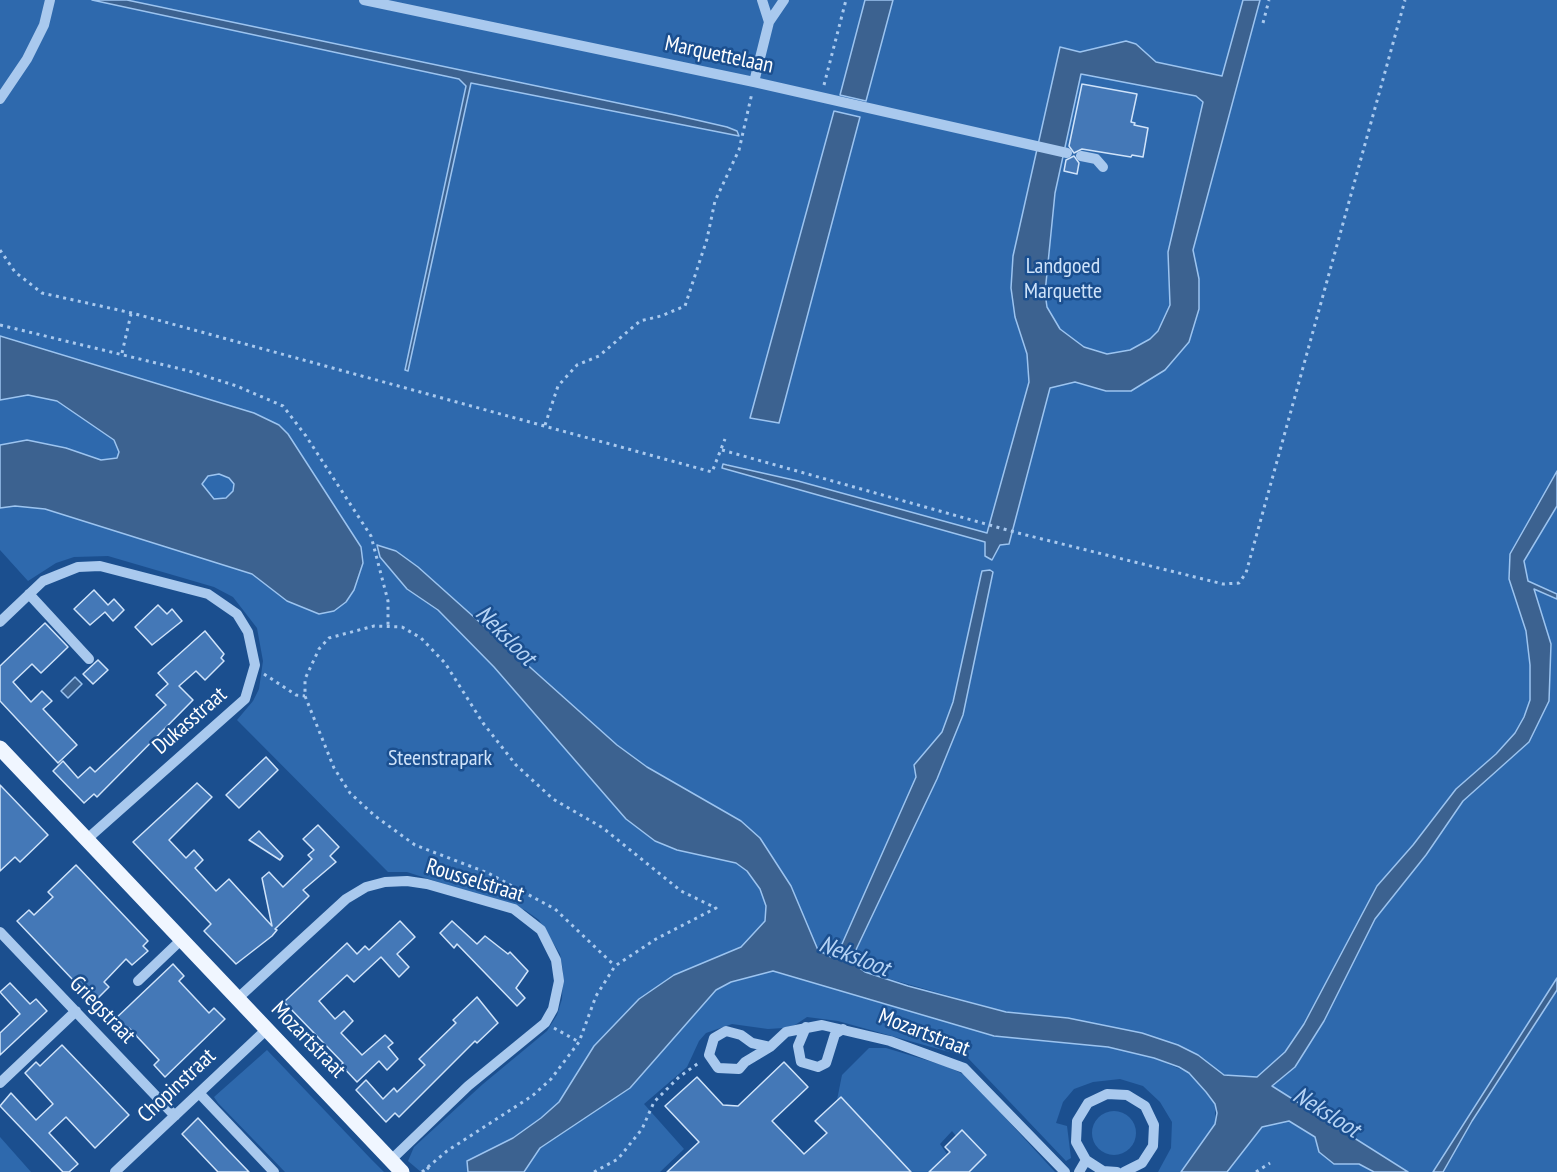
<!DOCTYPE html>
<style>
body{margin:0}
canvas{display:block;background:#1b4f8f}
</style>
<canvas width="1557" height="1172"></canvas>
<script>
const g = document.querySelector('canvas').getContext('2d');
g.lineJoin = 'round';
function fill(path, color) { g.fillStyle = color; g.fill(path, 'evenodd'); }
const poly = rows => new Path2D(rows.map(r => 'M' + r).join(''));
function strokePath(path, color, width, dash) { g.strokeStyle = color; g.lineWidth = width; g.lineCap = dash ? 'butt' : 'round'; g.setLineDash(dash || []); g.stroke(path); }
function label(font, color, halo, rows, align = 'center') {
  g.font = font + ' "PT Sans Narrow",sans-serif'; g.lineWidth = 5; g.setLineDash([]); g.textBaseline = 'middle'; g.strokeStyle = halo; g.fillStyle = color; for (const [text, x, y, turn = 0] of rows) {
    g.save(); g.translate(x, y); g.rotate((+turn || 0) * Math.PI / 180); g.textAlign = isNaN(turn) ? turn : align; if (halo) g.strokeText(text, 0, 0); g.fillText(text, 0, 0); g.restore();
  }
}
const green = poly([
 [0,0,1557,0,1557,471,1510,555,1509,579,1526,631,1530,665,1530,700,1524,717,1515,733,1496,754,1456,789,1413,845,1377,886,1304,1024,1285,1052,1257,1077,1237,1078,1224,1075,1198,1055,1178,1045,1142,1033,1068,1018,1006,1012,865,972,854,964,854,954,843,958,831,957,818,951,791,886,760,838,741,821,647,767,617,745,418,567,396,551,379,546,447,604,643,798,744,843,775,885,788,946,731,971,620,1060,503,1172,421,1172,408,1161,414,1147,483,1084,547,1031,557,1015,562,999,563,971,560,954,539,920,525,910,407,872,388,872,237,720,253,701,259,689,263,661,257,628,233,597,214,587,108,556,74,557,56,563,28,581,0,550],
 [1557,506,1557,594,1528,581,1524,561],
 [1533,589,1557,599,1557,978,1433,1172,1408,1172,1272,1086,1295,1067,1324,1021,1375,919,1426,855,1463,801,1529,742,1536,602],
 [772,971,994,1036,1108,1047,1154,1058,1189,1073,1215,1104,1215,1124,1181,1172,1158,1172,1171,1148,1172,1122,1160,1102,1143,1086,1120,1079,1093,1082,1074,1089,1063,1102,1056,1123,1067,1126,1071,1158,1066,1161,967,1057,838,1021,807,1017,795,1025,783,1028,768,1029,732,1024,706,1033,699,1041,687,1067,644,1104,684,1149,660,1172,524,1172,540,1148,630,1088,716,990,731,982],
 [1557,990,1557,1172,1443,1172,1472,1121],
 [869,1048,886,1048,946,1066,967,1076,1055,1172,962,1172,965,1147,952,1131,940,1144,947,1154,929,1172,901,1172,837,1100,842,1075],
 [267,1050,370,1158,384,1172,285,1172,218,1103,214,1097],
 '1092 1133a22 22 0 1 1 44 0a22 22 0 1 1-44 0Z',
 [1289,1121,1315,1137,1319,1152,1334,1164,1359,1164,1374,1172,1227,1172,1262,1127],
 [0,1137,31,1172,0,1172]
]);
const water = poly([
 [92,0,127,0,675,115,727,127,737,131,739,136,471,83,408,371,405,370,466,86,459,79,92,0],
 [865,0,893,0,866,101,840,95,865,0],
 [1243,0,1260,0,1193,250,1199,279,1199,309,1189,342,1165,370,1131,391,1106,391,1075,382,1050,388,1009,544,1000,545,992,560,985,556,985,542,722,468,723,464,727,465,798,481,987,533,1029,382,1027,354,1015,317,1011,288,1013,256,1060,47,1080,52,1126,41,1136,44,1156,62,1222,76,1243,0],
 [1081,74,1196,96,1203,102,1168,252,1170,305,1158,331,1150,339,1130,350,1107,354,1084,347,1060,329,1047,307,1045,293,1055,193,1081,74],
 [834,111,860,117,779,423,750,418,834,111],
 [0,336,254,413,279,425,288,434,361,547,363,563,354,590,346,602,334,611,319,614,287,601,252,574,45,509,15,506,0,508,0,445,27,440,66,448,101,460,117,458,119,452,114,440,57,401,28,395,0,400,0,336],
 [219,474,229,478,234,484,233,491,226,498,214,499,202,484,208,476,219,474],
 [1557,471,1557,506,1524,561,1528,581,1557,594,1557,599,1534,589,1551,644,1549,701,1529,742,1463,801,1426,855,1375,919,1324,1021,1295,1067,1272,1086,1408,1172,1374,1172,1359,1164,1334,1164,1319,1152,1315,1137,1289,1121,1262,1127,1227,1172,1181,1172,1215,1124,1217,1113,1215,1104,1206,1092,1189,1073,1179,1067,1154,1058,1108,1047,994,1036,773,971,731,982,716,990,630,1088,540,1148,524,1172,468,1172,467,1161,513,1138,541,1118,559,1102,594,1046,639,999,674,975,741,947,765,921,766,906,760,889,747,871,736,863,677,850,655,841,626,819,494,667,438,610,407,589,380,557,377,545,396,551,418,567,617,745,647,767,741,821,760,838,791,886,818,950,831,957,838,953,916,777,914,765,942,732,953,702,981,575,982,571,990,570,993,572,963,715,937,779,854,954,854,964,865,972,908,986,1006,1012,1068,1018,1142,1033,1178,1045,1198,1055,1224,1075,1257,1077,1285,1052,1304,1024,1377,886,1413,845,1456,789,1496,754,1515,733,1524,717,1530,700,1530,665,1526,631,1509,579,1510,554,1557,471],
 [75,677,82,684,68,698,61,691,75,677],
 [1557,978,1557,990,1472,1121,1443,1172,1433,1172,1557,978]
]);
const building = poly([
 [1082,84,1137,94,1131,122,1135,123,1134,125,1148,128,1143,157,1132,155,1131,157,1082,149,1074,153,1069,146,1082,84],
 [1074,156,1079,163,1077,174,1064,171,1066,160,1074,156],
 [94,590,108,605,114,599,124,610,113,621,105,612,90,625,74,609,94,590],
 [158,605,167,614,172,609,182,621,152,645,135,627,158,605],
 [45,623,68,647,41,673,32,664,13,682,31,702,42,691,52,701,43,709,77,745,58,763,0,701,0,666,45,623],
 [205,631,224,654,221,658,224,661,205,680,196,671,179,686,193,700,97,797,94,794,84,803,53,771,63,761,78,778,90,767,95,772,166,705,156,695,168,684,158,673,205,631],
 [98,660,108,670,93,684,83,674,98,660],
 [266,757,278,770,239,808,226,795,266,757],
 [197,783,212,797,169,840,186,858,194,850,203,860,195,868,216,891,229,879,272,926,262,878,269,872,283,887,312,859,308,855,314,850,303,839,318,825,339,847,330,856,336,862,303,890,309,896,275,929,277,930,272,936,236,964,204,931,211,924,133,842,197,783],
 [0,785,48,835,20,862,15,857,0,871,0,785],
 [259,831,283,856,280,860,249,840,259,831],
 [76,865,148,941,143,946,148,951,132,965,126,959,104,982,109,987,94,1002,17,921,29,910,34,915,53,897,48,892,76,865],
 [400,921,415,937,397,954,409,967,399,977,381,957,354,982,347,975,319,1001,335,1019,344,1011,353,1021,341,1033,362,1055,385,1035,393,1043,388,1047,398,1059,387,1070,379,1061,357,1082,341,1065,343,1063,284,1002,347,943,357,954,365,946,369,950,400,921],
 [452,921,477,944,485,936,508,954,510,952,528,971,516,988,525,998,517,1006,457,944,454,948,440,933,452,921],
 [173,964,184,976,179,981,209,1013,214,1008,225,1019,165,1077,154,1065,159,1060,129,1028,124,1033,112,1022,173,964],
 [10,983,30,1004,36,999,47,1011,0,1055,0,1033,20,1014,0,992,10,983],
 [477,997,498,1023,477,1043,475,1041,399,1117,395,1113,386,1122,356,1090,366,1080,383,1099,394,1088,397,1092,425,1065,419,1059,456,1023,453,1020,477,997],
 [62,1045,129,1115,95,1148,66,1117,49,1133,78,1164,69,1172,63,1172,0,1106,11,1093,36,1120,53,1104,25,1073,36,1062,40,1066,62,1045],
 [784,1062,808,1087,772,1121,804,1154,827,1133,815,1121,841,1097,911,1172,667,1172,699,1142,665,1106,697,1077,723,1105,738,1106,784,1062],
 [198,1118,224,1146,249,1172,218,1172,182,1134,198,1118],
 [962,1130,986,1155,969,1172,929,1172,950,1152,945,1147,962,1130]
]);
const path = poly([
 [1263,23,1269,0],
 [824,85,846,0],
 [0,250,15,272,42,293,132,313,712,472,725,439],
 [0,325,189,371,237,386,283,406,306,436,371,536,388,601,388,626],
 [122,353,131,314],
 [545,425,558,386,577,365,599,356,640,321,661,316,685,306,707,239,715,201,739,150,752,93],
 [722,450,1018,533,1223,584,1239,583,1246,573,1405,0],
 [264,674,296,695,305,696],
 [554,1028,579,1042],
 [427,1167,432,1172],
 [422,1172,447,1151,532,1096,551,1079,579,1042,596,996,615,966,656,939,716,908,681,891,603,828,553,799,516,765,483,723,445,663,421,638,402,627,374,626,329,638,319,649,305,679,305,696,334,768,350,793,375,816,415,845,488,873,555,909,615,966],
 [594,1172,618,1159,642,1129,654,1102,679,1077,700,1062],
 [1256,1172,1270,1163]
]);
const minor = poly([
 [364,0,754,82,1067,153],
 [762,0,769,22],
 [754,82,769,22,784,0],
 [0,99,27,59,44,25,50,0],
 [1081,156,1096,159,1103,167],
 [29,594,89,659],
 [0,622,43,581,78,567,100,566,208,594,237,614,248,632,255,665,245,699,86,840],
 [0,932,175,1116],
 [138,981,181,940],
 [237,999,346,899,366,887,385,882,407,881,427,884,514,909,541,930,556,960,559,981,553,1009,545,1023,468,1086,391,1160],
 [806,1027,798,1046,801,1062,818,1067,826,1063,835,1034,843,1029],
 [770,1047,752,1043,741,1035,726,1031,714,1038,709,1055,718,1068,739,1069,745,1062,770,1047,786,1032,822,1025,890,1041,964,1068,1065,1172],
 [0,1083,76,1011],
 [199,1093,274,1172],
 [115,1172,267,1029],
 [1079,1172,1086,1160],
 [1117,1172,1103,1171,1086,1160,1076,1142,1077,1121,1088,1103,1107,1094,1127,1095,1145,1106,1154,1125,1153,1146,1142,1163,1124,1172]
]);
const major = poly([
 [0,748,402,1172]
]);
const streetNames = [
 ["Marquettelaan",719,55,12],
 ["Dukasstraat",190,721,-41],
 ["Rousselstraat",475,881,17],
 ["Griegstraat",102,1010,46],
 ["Mozartstraat",924,1033,21],
 ["Mozartstraat",308,1040,46],
 ["Chopinstraat",177,1086,-43]
];
const parkNames = [
 ["Landgoed",1063,267],
 ["Marquette",1063,292],
 ["Steenstrapark",440,759]
];
const waterNames = [
 ["Neksloot",505,636,45],
 ["Neksloot",854,957,21],
 ["Neksloot",1326,1113,32]
];
fill(green, '#2e69ad');
fill(water, '#3c6290');
strokePath(water, '#9cc4f0', 1.5);
fill(building, '#4478b7');
strokePath(building, '#cfe3fa', 1.5);
strokePath(path, '#a9c9ee', 3, [3, 4.5]);
strokePath(minor, '#a9c9ee', 10);
strokePath(major, '#f0f6ff', 15);
label('22px', '#fff', '#1b4f8f', streetNames);
label('22px', '#cfe3fa', '#1b4f8f', parkNames);
label('italic 24px', '#b5d3f5', '#1b4f8f', waterNames);
</script>
